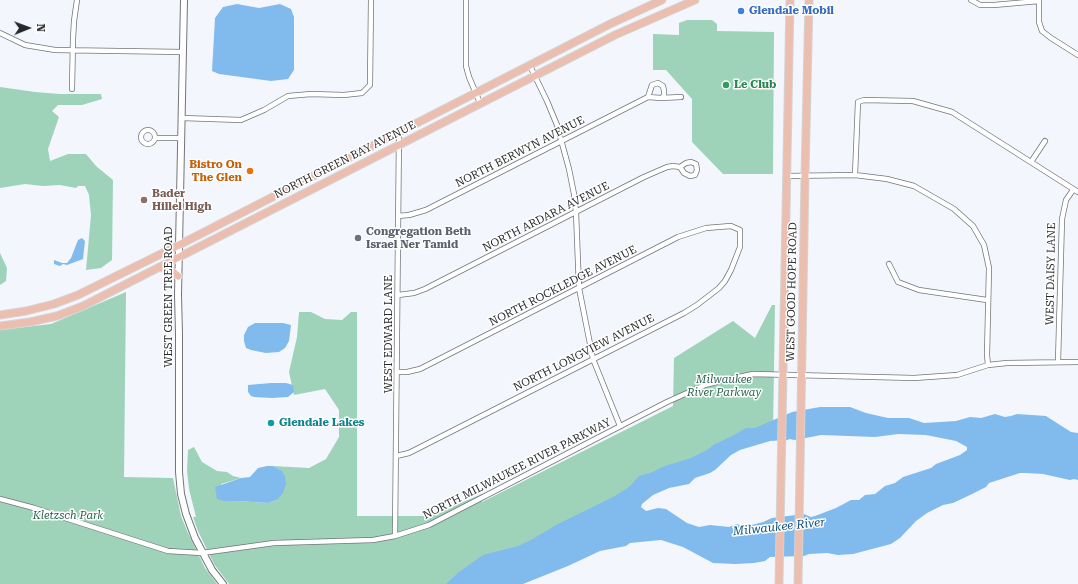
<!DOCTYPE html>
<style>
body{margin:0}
#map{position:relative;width:1078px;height:584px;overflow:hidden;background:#f3f6fd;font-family:"Roboto Serif",serif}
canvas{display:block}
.north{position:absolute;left:8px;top:8px;width:40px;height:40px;-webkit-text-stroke:3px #fff;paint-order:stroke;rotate:89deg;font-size:11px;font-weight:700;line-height:16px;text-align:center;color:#27282a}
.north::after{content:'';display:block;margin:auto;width:14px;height:18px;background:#27282a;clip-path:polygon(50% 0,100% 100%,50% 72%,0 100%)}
</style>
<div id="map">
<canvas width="1078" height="584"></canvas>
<div class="north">N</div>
</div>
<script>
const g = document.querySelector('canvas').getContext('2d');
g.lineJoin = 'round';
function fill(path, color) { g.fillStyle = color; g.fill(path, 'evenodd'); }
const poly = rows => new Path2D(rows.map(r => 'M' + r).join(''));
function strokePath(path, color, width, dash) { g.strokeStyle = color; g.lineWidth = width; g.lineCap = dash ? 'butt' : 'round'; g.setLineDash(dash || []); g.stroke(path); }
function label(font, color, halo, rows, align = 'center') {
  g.font = font + ' "Roboto Serif",serif'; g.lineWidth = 3; g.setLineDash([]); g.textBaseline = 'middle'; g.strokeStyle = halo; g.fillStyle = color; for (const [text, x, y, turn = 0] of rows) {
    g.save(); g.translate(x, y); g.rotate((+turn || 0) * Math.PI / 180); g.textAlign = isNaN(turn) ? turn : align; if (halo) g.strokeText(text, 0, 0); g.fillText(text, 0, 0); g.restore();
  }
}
const green = poly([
 [687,20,712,20,717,24,717,31,774,32,773,174,723,174,692,142,692,99,666,70,653,70,653,34,679,35,679,23],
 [0,87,35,92,60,94,101,94,102,99,82,105,58,105,52,111,59,117,48,149,50,161,68,154,86,154,96,166,113,180,112,260,101,268,86,270,91,215,89,195,85,186,78,186,76,188,60,185,43,186,25,184,0,188],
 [0,253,7,268,6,281,0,285],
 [126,292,124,477,173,478,181,516,188,533,205,568,217,584,0,584,0,330,51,324],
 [772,305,775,305,773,432,739,444,490,584,229,584,214,564,198,531,193,517,196,517,189,489,187,471,188,450,194,447,202,462,217,471,227,472,233,476,241,478,221,484,224,501,237,501,268,503,277,500,281,470,273,466,309,468,326,459,339,437,339,410,325,389,294,395,289,372,297,337,299,312,311,312,325,319,342,320,351,312,357,312,357,516,429,516,482,494,482,502,673,406,674,358,733,321,755,338]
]);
const water = poly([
 [237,4,259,8,280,4,291,9,294,17,294,70,288,79,271,81,219,74,212,71,215,18,223,7],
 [82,238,85,241,83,259,67,265,63,264,60,266,54,264,54,260,62,263,67,263,71,258,78,240],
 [255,323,283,323,291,325,289,341,285,348,279,352,266,353,251,350,246,348,244,341,244,335,248,327],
 [271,383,286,383,293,385,294,392,288,397,272,398,254,397,251,396,248,392,248,385],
 [820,407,850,407,866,413,888,418,909,418,924,423,956,421,970,417,981,418,995,414,1005,417,1011,416,1017,414,1046,416,1071,432,1078,433,1078,480,1074,479,1070,480,1043,474,1026,473,1020,473,989,483,986,487,970,495,953,503,943,505,927,513,916,521,900,538,891,544,853,554,838,555,827,553,809,554,804,556,770,557,765,561,754,563,735,564,713,563,683,547,661,540,630,543,626,546,600,551,568,566,523,584,446,584,459,572,483,555,518,546,531,540,556,525,615,496,629,487,639,476,653,472,662,467,691,458,707,450,715,444,734,435,746,428,755,428,792,412],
 [898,434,926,435,956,441,967,447,967,450,960,455,936,464,931,468,903,477,895,483,885,486,875,494,865,495,859,500,851,500,836,508,815,516,811,517,804,514,772,518,763,522,744,527,737,524,729,527,710,525,699,527,687,523,666,509,658,508,646,511,641,507,642,504,653,495,669,488,689,484,695,478,710,473,715,470,731,455,740,450,770,441,788,440,789,439,795,440,821,435,875,437],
 [267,466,273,466,281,470,285,476,286,484,283,493,277,500,268,503,237,501,224,501,217,499,215,487,241,478,250,477,258,468]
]);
const street = poly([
 [466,0,466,66,469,77,480,103],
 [971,0,980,5,994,5,1039,1],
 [1039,0,1039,22,1042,31,1051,38,1078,55],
 [0,33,25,45,55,50,183,52],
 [530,66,547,101,557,125,569,169,574,194,576,212,579,288,593,359,620,426],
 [72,89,73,39,74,21,77,0],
 [661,98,681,97],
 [182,118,241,120,264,110,288,96,311,94,344,95,362,93,370,85,371,0],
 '141 137a7 7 0 1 1 14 0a7 7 0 1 1-14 0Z',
 [155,138,181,138],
 [1031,162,1045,141],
 [855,175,858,102,864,100,913,101,952,112,1078,192],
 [786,176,855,175,887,179,914,186,954,209,973,226,984,245,989,268,987,355,988,365],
 [398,216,409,215,426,210,648,97,661,98,664,96,664,91,663,86,658,83,652,85,648,97],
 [889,264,898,282,919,290,987,300],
 [398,295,414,293,425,289,644,177,667,167,673,166,680,167,684,173,690,176,695,175,697,170,696,164,691,162,686,163,680,167],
 [1058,362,1062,219,1066,200,1073,190],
 [396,456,409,453,684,313,697,305,719,288,725,281,731,270,740,247,740,230,731,226,706,228,678,237,420,369,407,372,397,372],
 [0,499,34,508,168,551,202,553,274,543,373,540,395,536,429,525,667,402,705,385,720,381,753,374,914,378,957,375,988,365,1007,363,1078,362],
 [395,536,399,133]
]);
const secondary = poly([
 [184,0,178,295,179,334,179,472,181,494,186,514,195,538,212,570,223,584]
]);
const primary = poly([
 [159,267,169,269,178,276],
 [0,315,26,311,54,304,78,295,179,245,610,24,662,0],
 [0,326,30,322,57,316,83,306,615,35,695,0],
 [779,584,790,0],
 [798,584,805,175,809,0]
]);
const markers = [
 [741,11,4,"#3f7fe0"],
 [726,85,4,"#2e9e5b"],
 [250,171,4,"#e8710a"],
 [144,200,4,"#8d6e63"],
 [358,238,4,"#6b7280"],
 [271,423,4,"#0f9aa8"]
];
const shopNames = [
 ["Glendale Mobil",749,11]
];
const leisureNames = [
 ["Le Club",734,85]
];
const streetNames = [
 ["NORTH BERWYN AVENUE",520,152,-27],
 ["NORTH GREEN BAY AVENUE",345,160,-27],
 ["NORTH ARDARA AVENUE",546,217,-27],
 ["WEST DAISY LANE",1051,274,-89],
 ["NORTH ROCKLEDGE AVENUE",563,286,-27],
 ["WEST GOOD HOPE ROAD",792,292,-89],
 ["WEST GREEN TREE ROAD",169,297,-90],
 ["WEST EDWARD LANE",389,334,-90],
 ["NORTH LONGVIEW AVENUE",584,353,-27],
 ["NORTH MILWAUKEE RIVER PARKWAY",517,469,-27]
];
const foodNames = [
 ["Bistro On",242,165],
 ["The Glen",242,178]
];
const educationNames = [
 ["Bader",152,194],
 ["Hillel High",152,207]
];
const worshipNames = [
 ["Congregation Beth",366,232],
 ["Israel Ner Tamid",366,245]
];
const parkNames = [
 ["Milwaukee",724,380],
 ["River Parkway",724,393],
 ["Kletzsch Park",68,516]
];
const cultureNames = [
 ["Glendale Lakes",279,423]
];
const waterNames = [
 ["Milwaukee River",779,527,-6]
];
fill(green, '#9ed3ba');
fill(water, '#81bbee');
strokePath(street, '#72757a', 6);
strokePath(secondary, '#72757a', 8);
strokePath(primary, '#d4d4d4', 9);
strokePath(street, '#fff', 4.5);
strokePath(secondary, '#fff', 6);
strokePath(primary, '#ebbeaf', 7);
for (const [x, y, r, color] of markers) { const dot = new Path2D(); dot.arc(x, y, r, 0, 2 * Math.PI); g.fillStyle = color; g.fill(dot); strokePath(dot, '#fff', 1.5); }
label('bold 11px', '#366cbe', '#fff', shopNames, 'left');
label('bold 11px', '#27864d', '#fff', leisureNames, 'left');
label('11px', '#27282a', '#fff', streetNames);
label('bold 11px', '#c56008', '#fff', foodNames, 'right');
label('bold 11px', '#785e54', '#fff', educationNames, 'left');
label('bold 11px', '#5b616d', '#fff', worshipNames, 'left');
label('italic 11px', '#26634b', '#fff', parkNames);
label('bold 11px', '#0d838f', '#fff', cultureNames, 'left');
label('italic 12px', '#0c4f7e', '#fff', waterNames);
</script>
